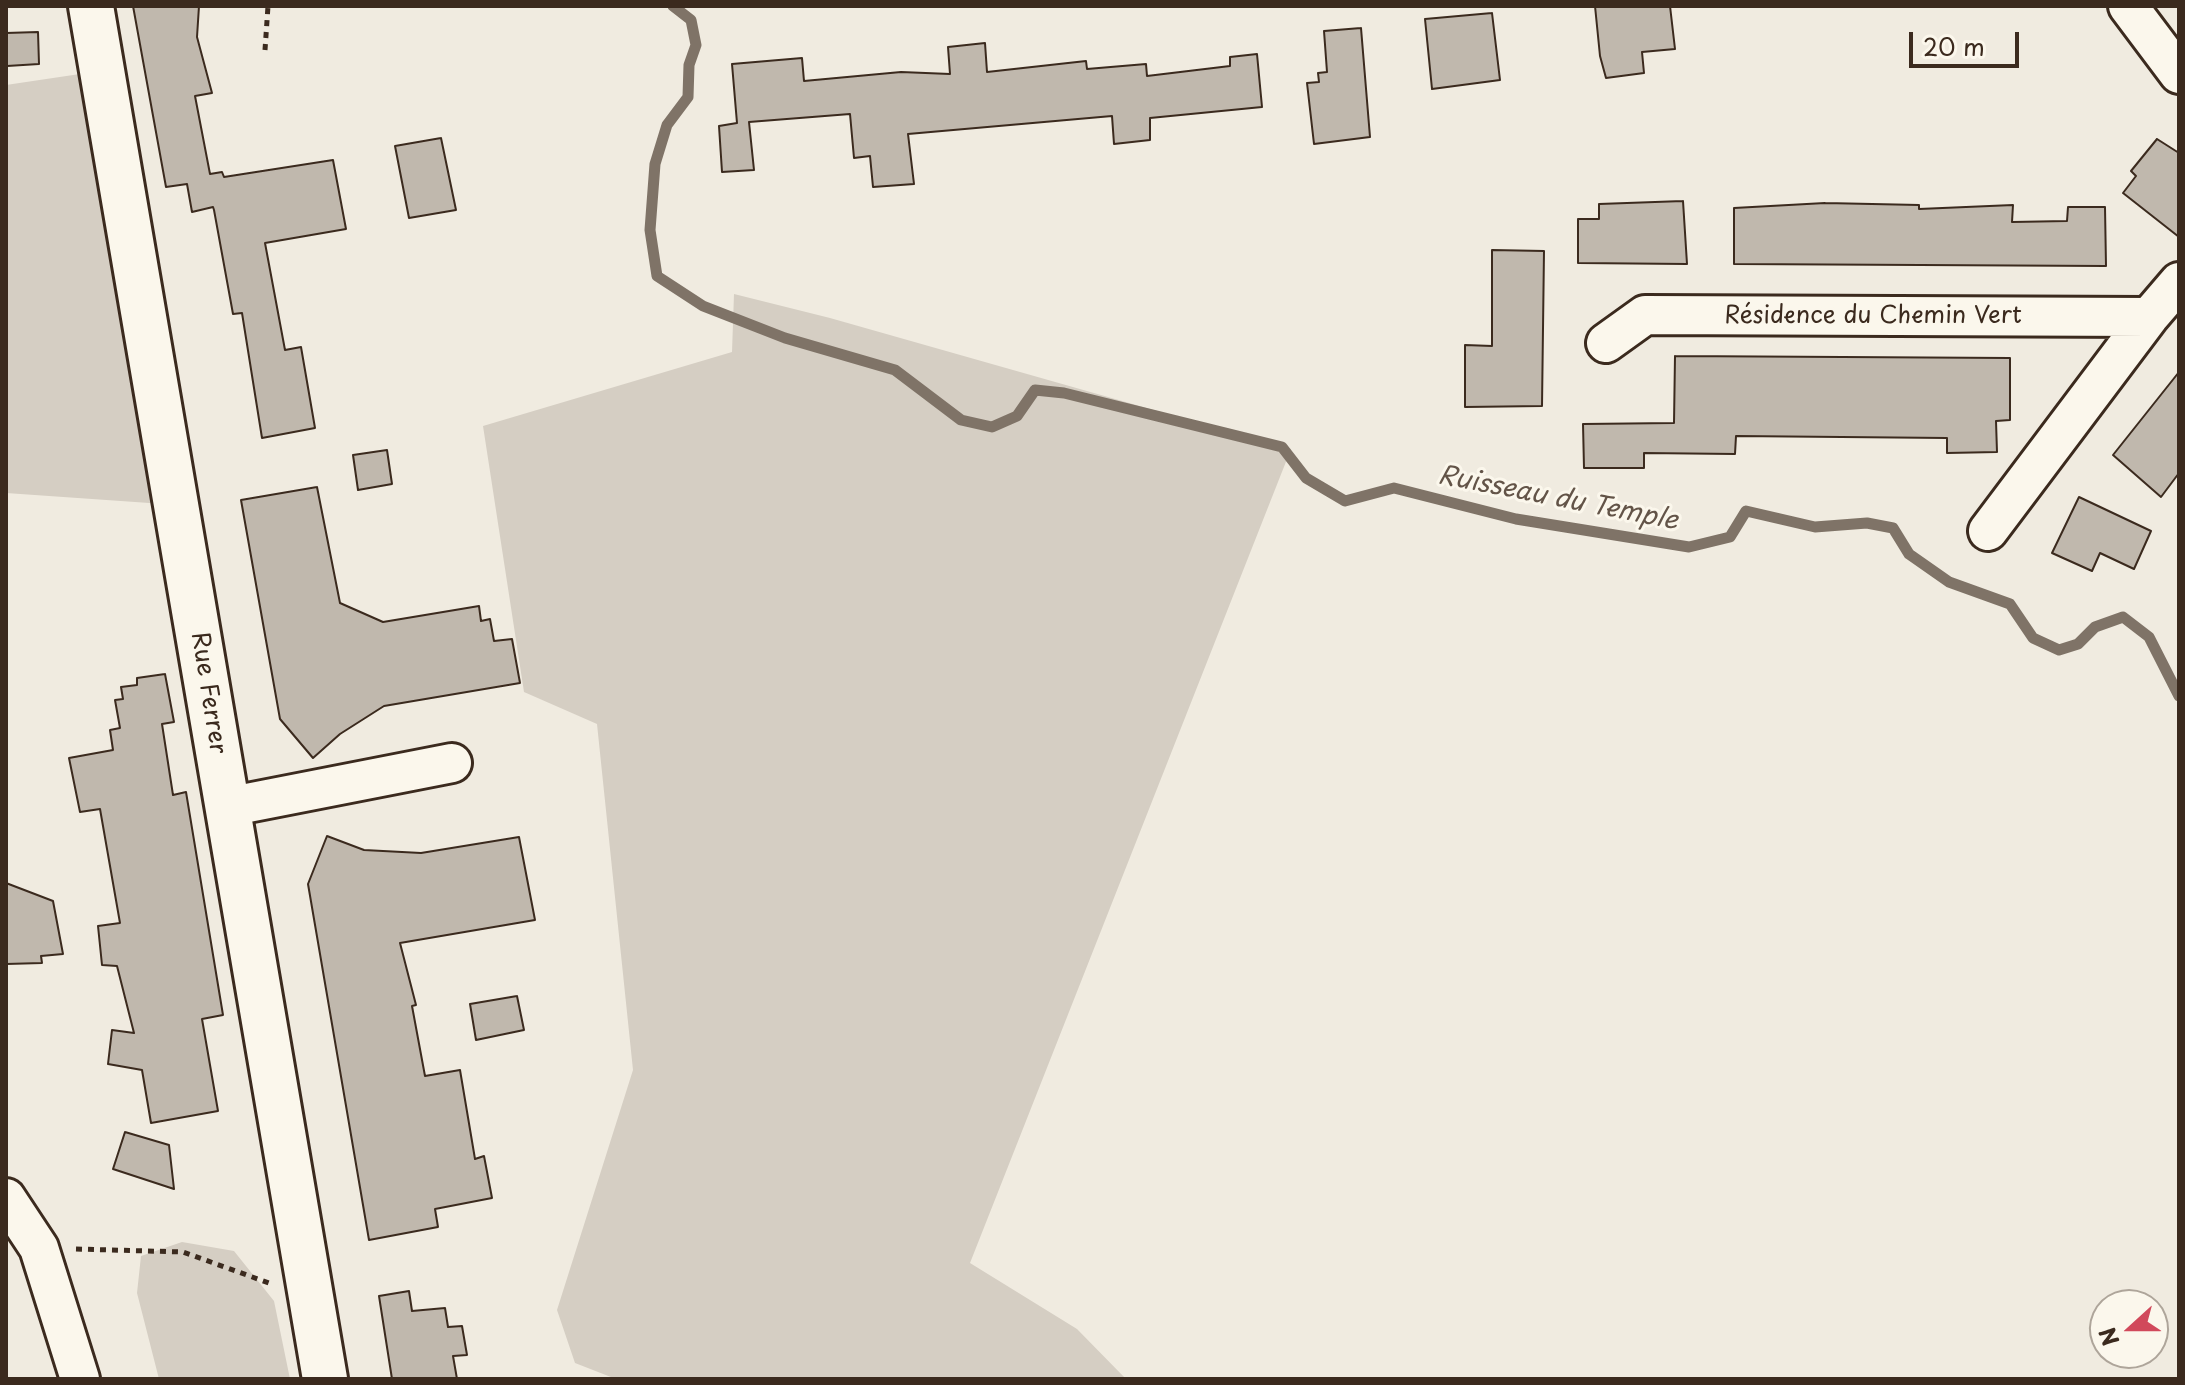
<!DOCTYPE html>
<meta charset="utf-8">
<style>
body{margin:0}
#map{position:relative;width:2185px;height:1385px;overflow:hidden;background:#f0ebe0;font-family:"Playpen Sans",sans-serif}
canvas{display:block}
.frame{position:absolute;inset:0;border:8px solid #3b2a1e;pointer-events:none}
.north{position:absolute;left:2089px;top:1289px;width:80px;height:80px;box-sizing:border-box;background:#fbf7ec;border:2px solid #aea59a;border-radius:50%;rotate:249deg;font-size:22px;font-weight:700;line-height:32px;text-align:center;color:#3b2a1e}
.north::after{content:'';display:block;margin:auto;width:28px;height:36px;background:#d1495b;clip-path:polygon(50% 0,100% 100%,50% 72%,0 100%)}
.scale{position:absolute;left:1909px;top:32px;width:110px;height:36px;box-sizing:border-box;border:4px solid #3b2a1e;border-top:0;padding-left:10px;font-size:24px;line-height:28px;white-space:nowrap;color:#3b2a1e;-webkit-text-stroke:6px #fbf7ec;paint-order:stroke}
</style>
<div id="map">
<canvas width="2185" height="1385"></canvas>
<div class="frame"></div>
<div class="north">N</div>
<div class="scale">20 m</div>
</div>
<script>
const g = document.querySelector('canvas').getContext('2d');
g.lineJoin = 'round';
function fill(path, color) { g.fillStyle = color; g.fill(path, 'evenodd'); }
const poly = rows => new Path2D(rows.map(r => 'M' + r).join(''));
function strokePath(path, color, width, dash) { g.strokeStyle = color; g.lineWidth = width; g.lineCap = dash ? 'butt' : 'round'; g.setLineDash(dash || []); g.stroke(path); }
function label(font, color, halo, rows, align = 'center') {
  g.font = font + ' "Playpen Sans",sans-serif'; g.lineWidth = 6; g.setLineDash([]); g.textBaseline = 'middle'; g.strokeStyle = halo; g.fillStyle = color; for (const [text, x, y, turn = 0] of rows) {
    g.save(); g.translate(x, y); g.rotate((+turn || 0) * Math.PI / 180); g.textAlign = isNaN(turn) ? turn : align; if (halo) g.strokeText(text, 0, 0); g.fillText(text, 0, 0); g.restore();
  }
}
const green = poly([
 [100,71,178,505,6,493,6,85],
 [734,294,830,318,1291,449,970,1263,1077,1329,1126,1379,616,1379,575,1363,557,1310,633,1070,597,724,524,692,483,426,732,352],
 [182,1242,234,1251,274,1301,290,1379,159,1379,137,1293,141,1256]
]);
const stream = poly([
 [673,6,691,20,696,45,689,65,688,97,667,125,655,164,650,230,657,276,703,306,785,338,895,370,961,420,992,427,1017,416,1035,390,1064,393,1282,447,1306,478,1345,501,1394,488,1516,519,1689,547,1730,537,1746,511,1815,527,1867,523,1893,528,1909,554,1949,582,2010,604,2033,638,2059,650,2078,644,2095,627,2123,617,2149,637,2179,696]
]);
const building = poly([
 [133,6,199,6,197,37,212,93,195,96,210,174,222,172,224,177,333,160,346,229,265,243,285,350,301,347,315,428,262,438,242,313,233,314,214,210,213,207,192,212,187,184,166,187,133,6],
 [1595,6,1670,6,1675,49,1642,52,1644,73,1606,78,1600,56,1595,6],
 [1492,13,1500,80,1432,89,1425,19,1492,13],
 [1361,28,1370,137,1314,144,1307,83,1319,82,1318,73,1327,72,1324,31,1361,28],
 [38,32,39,64,7,66,6,33,38,32],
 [985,43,987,72,1086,61,1087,69,1146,64,1147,76,1230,66,1230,57,1257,54,1262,107,1150,118,1150,140,1114,144,1112,116,908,134,914,184,873,187,870,156,854,158,850,114,749,122,754,170,722,172,719,126,737,123,732,64,802,58,804,81,901,72,950,74,948,47,985,43],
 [441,138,456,210,409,218,395,146,441,138],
 [2157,139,2179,153,2179,237,2123,193,2136,176,2131,171,2157,139],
 [1683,201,1687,264,1578,263,1578,219,1599,219,1599,204,1683,201],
 [1825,203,1919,205,1919,209,2013,205,2012,222,2067,221,2068,207,2105,207,2106,266,1734,264,1734,208,1825,203],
 [1492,250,1544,251,1542,406,1465,407,1465,345,1492,346,1492,250],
 [1675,356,2010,358,2010,420,1996,421,1997,452,1947,453,1947,438,1736,436,1735,454,1644,453,1644,468,1584,468,1583,424,1674,423,1675,356],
 [2179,372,2179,473,2161,497,2113,455,2179,372],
 [387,450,392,484,358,490,353,455,387,450],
 [317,487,340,603,383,622,479,606,481,621,490,619,494,641,512,639,520,683,384,706,340,734,313,758,280,719,241,500,317,487],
 [2079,497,2151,531,2134,569,2100,553,2092,571,2052,553,2079,497],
 [165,674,174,722,162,724,173,795,186,792,223,1015,202,1019,218,1111,151,1123,142,1070,108,1064,112,1030,134,1033,117,966,102,965,98,926,120,923,100,809,80,812,69,758,113,750,110,730,120,728,115,700,123,699,121,687,137,685,137,678,165,674],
 [327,836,364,850,421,853,519,837,535,920,400,943,416,1005,412,1006,425,1076,460,1070,475,1159,484,1156,492,1198,435,1209,438,1227,369,1240,308,884,327,836],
 [6,883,53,901,63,954,41,956,42,963,6,964,6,883],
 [517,996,524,1030,476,1040,470,1004,517,996],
 [125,1132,169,1145,174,1189,113,1169,125,1132],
 [409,1291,412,1311,445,1308,448,1327,462,1326,467,1355,453,1356,457,1379,392,1379,379,1296,409,1291]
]);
const path = poly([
 [265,50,268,6],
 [76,1249,183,1252,269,1283]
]);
const minor = poly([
 [2128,6,2179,74],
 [1606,343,1645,315,2149,317],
 [1988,531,2149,317,2179,282],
 [227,807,452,763],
 [6,1198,39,1248,80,1379]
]);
const secondary = poly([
 [91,6,325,1379]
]);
const streetNames = [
 ["Résidence du Chemin Vert",1873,316],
 ["Rue Ferrer",208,693,81]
];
const waterNames = [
 ["Ruisseau du Temple",1558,499,11]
];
fill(green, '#d5cec3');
strokePath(stream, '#7f7367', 11);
fill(building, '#c0b8ad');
strokePath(building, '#3b2a1e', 2);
strokePath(minor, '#3b2a1e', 44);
strokePath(secondary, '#3b2a1e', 50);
strokePath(path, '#3b2a1e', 5, [6, 6]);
strokePath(minor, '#fbf7ec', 38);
strokePath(secondary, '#fbf7ec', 44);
label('24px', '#3b2a1e', '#fbf7ec', streetNames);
label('italic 26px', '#635448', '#fbf7ec', waterNames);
</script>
